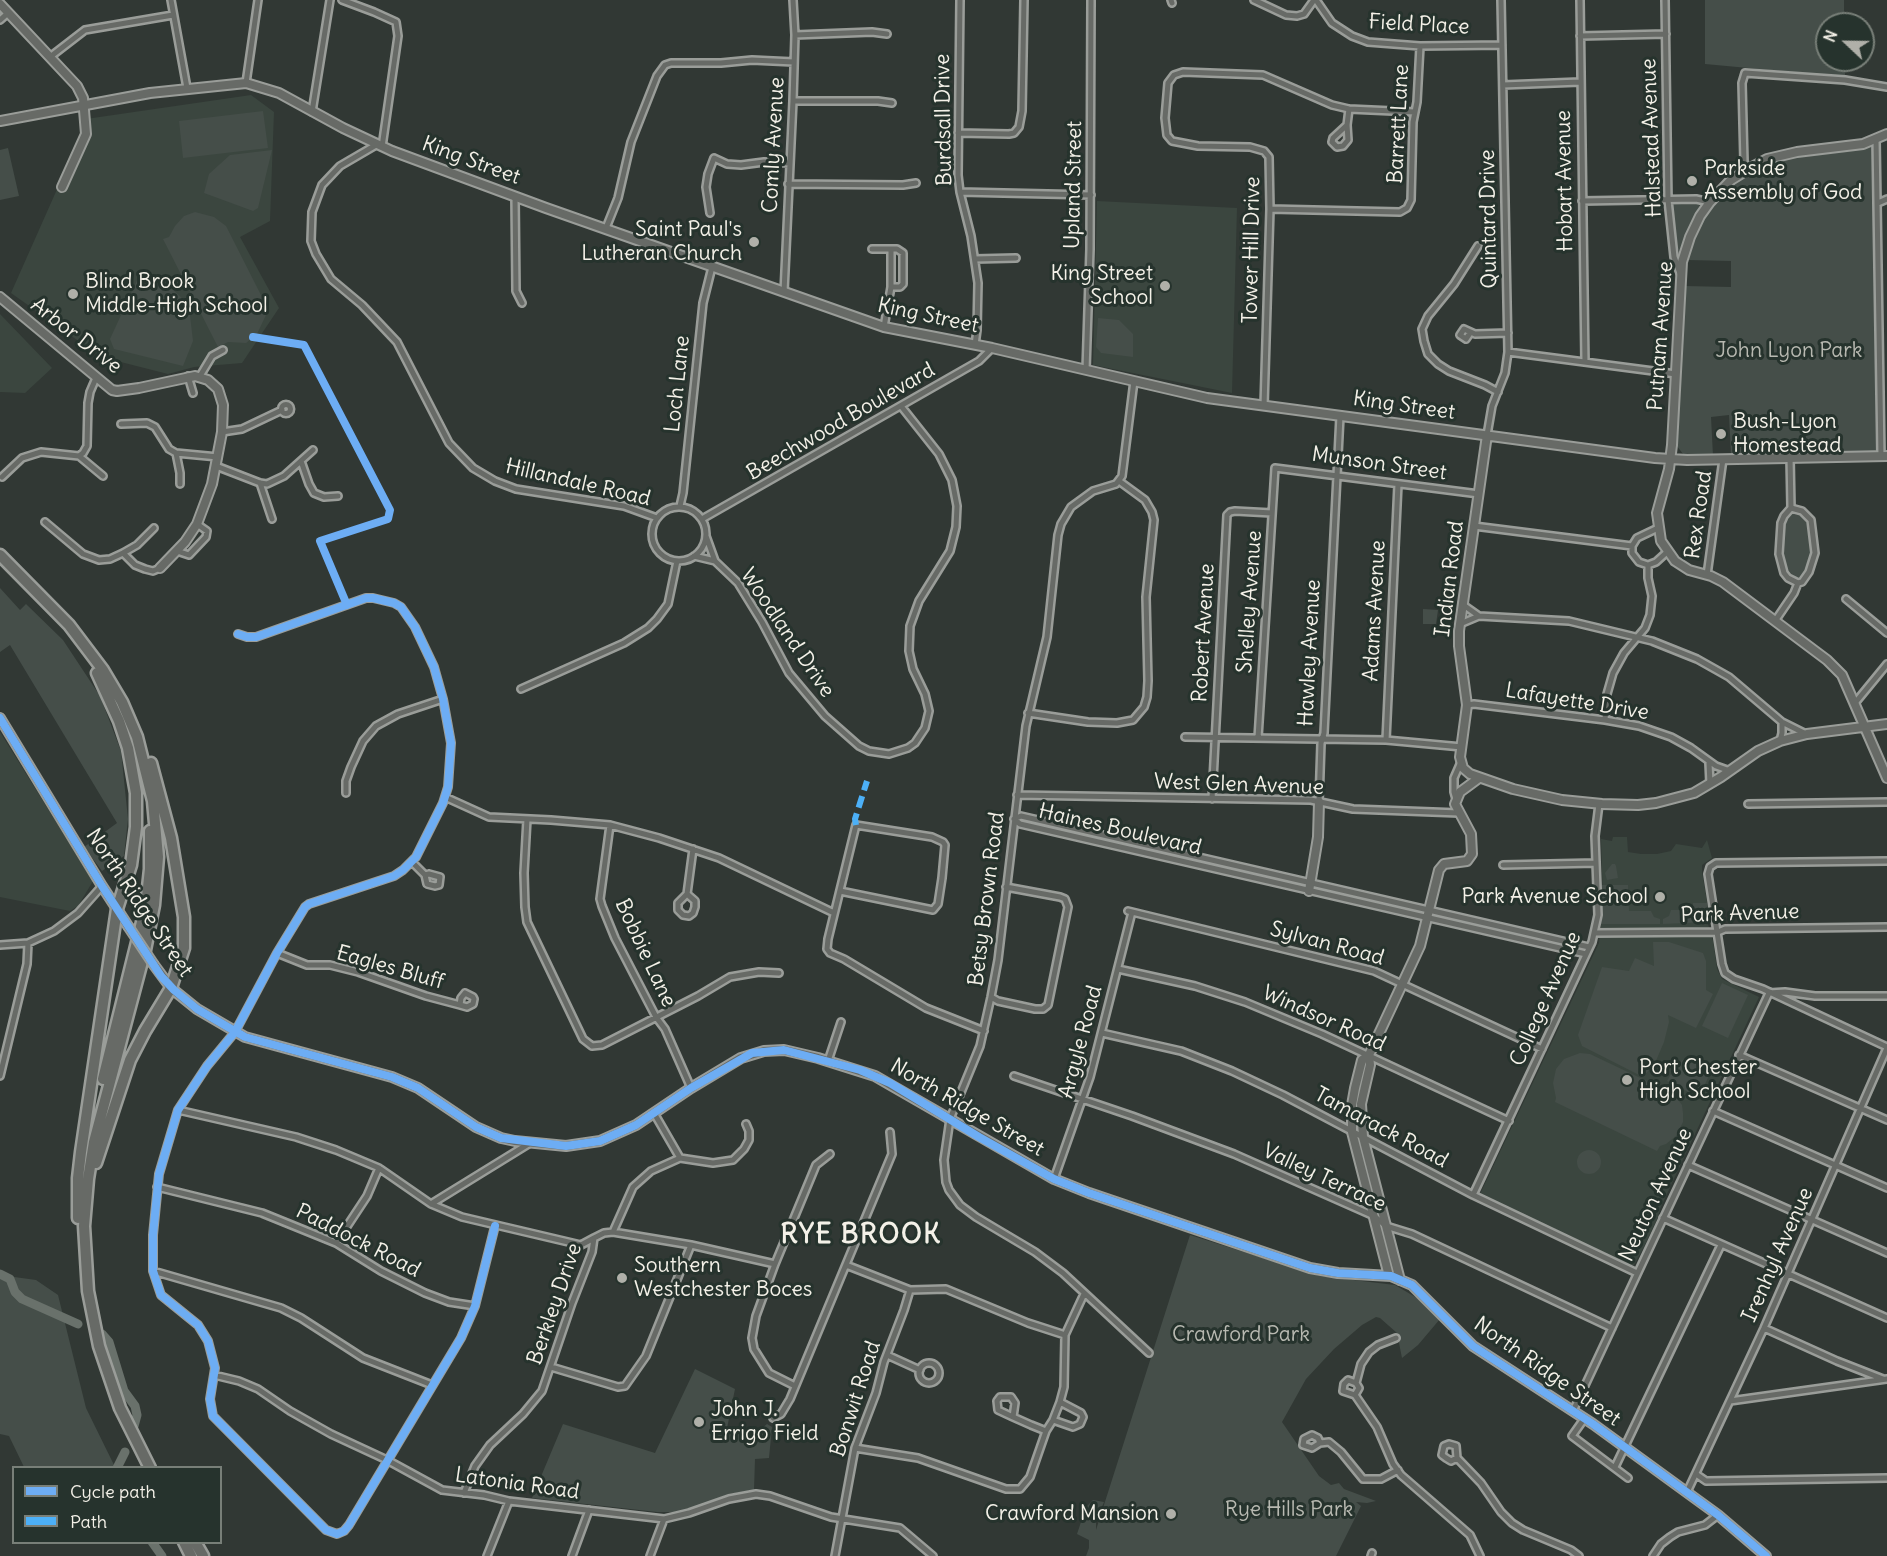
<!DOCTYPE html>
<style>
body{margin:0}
#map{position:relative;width:1887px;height:1556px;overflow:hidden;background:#313834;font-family:Delius,sans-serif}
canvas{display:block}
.legend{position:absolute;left:12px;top:1466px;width:210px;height:78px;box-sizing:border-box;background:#26332d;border:2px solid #787f78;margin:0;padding:8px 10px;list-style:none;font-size:18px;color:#f4f1e8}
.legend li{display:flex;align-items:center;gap:12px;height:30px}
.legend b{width:30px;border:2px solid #787f78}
.north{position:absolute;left:1815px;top:12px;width:60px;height:60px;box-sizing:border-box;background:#26332d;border:2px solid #787f78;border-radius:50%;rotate:292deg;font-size:16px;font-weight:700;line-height:24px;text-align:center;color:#f4f1e8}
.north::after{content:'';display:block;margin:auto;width:21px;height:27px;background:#b0b0a9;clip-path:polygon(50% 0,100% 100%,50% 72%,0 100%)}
</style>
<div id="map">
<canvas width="1887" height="1556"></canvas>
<ul class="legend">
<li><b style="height:8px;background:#6dadf4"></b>Cycle path</li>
<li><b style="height:8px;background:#4cb0f7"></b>Path</li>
</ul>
<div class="north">N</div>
</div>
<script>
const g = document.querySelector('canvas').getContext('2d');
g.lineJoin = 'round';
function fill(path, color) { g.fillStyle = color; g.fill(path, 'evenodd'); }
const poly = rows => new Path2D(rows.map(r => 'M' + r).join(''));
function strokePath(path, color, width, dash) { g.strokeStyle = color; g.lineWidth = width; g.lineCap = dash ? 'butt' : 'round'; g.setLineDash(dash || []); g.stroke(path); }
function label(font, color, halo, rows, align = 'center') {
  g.font = font + ' Delius,sans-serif'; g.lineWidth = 6; g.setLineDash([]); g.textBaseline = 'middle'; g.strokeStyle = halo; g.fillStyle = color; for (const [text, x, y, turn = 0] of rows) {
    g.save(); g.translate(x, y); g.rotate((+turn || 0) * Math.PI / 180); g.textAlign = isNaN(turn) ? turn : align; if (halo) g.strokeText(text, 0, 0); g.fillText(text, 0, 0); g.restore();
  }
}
const built = poly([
 [251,95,274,112,270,221,240,237,279,308,242,363,194,367,168,374,101,357,11,293,82,133,79,120],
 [1097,201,1237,208,1232,393,1093,365],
 [0,314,52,368,25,393,0,392],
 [0,732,93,881,78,906,70,911,0,897],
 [1613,837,1627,837,1628,852,1641,854,1657,854,1671,851,1676,844,1702,848,1707,840,1712,858,1702,865,1702,872,1710,920,1708,924,1713,941,1717,969,1722,979,1759,997,1660,1209,1658,1217,1644,1247,1634,1265,1631,1265,1480,1194,1599,943,1603,905,1601,839,1612,841]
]);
const green = poly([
 [1705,0,1844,0,1844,24,1827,24,1827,60,1845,60,1845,77,1705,64],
 [263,111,268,148,183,158,179,121],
 [1871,146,1874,148,1876,450,1873,452,1731,455,1729,415,1711,417,1713,456,1683,454,1677,446,1677,441,1684,286,1731,287,1731,261,1687,260,1676,247,1672,205,1676,203,1697,204,1709,210,1728,188,1751,172,1763,167,1791,158,1851,151],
 [8,148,19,196,0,200,0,150],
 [272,150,258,208,253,211,204,193,209,174,230,155],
 [195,212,214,217,226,226,265,303,266,315,257,334,246,343,228,342,218,347,163,239,169,237,175,226,184,216],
 [139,276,167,284,186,302,190,315,193,341,183,366,114,349,110,339],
 [1098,318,1119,320,1133,334,1133,357,1101,353,1096,347],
 [1791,512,1800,513,1809,521,1813,552,1807,570,1799,579,1792,578,1787,572,1781,552,1783,527,1787,515],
 [0,588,20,610,26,604,63,640,100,696,121,751,128,819,124,856,102,871,84,847,117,823,10,645,0,652],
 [1423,609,1438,610,1436,624,1423,624],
 [1612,864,1615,864,1616,866,1618,878,1607,880,1605,873],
 [1602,885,1628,885,1629,911,1651,911,1654,917,1660,919,1660,924,1601,924],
 [1693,903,1707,903,1710,919,1708,922,1663,924,1663,919,1669,916,1671,910,1693,910],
 [1653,942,1669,942,1703,953,1706,961,1706,990,1713,994,1696,1028,1668,1015,1669,1022,1664,1042,1655,1063,1643,1077,1582,1046,1578,1035,1602,967,1629,971,1635,958,1654,966],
 [1722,983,1748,995,1728,1038,1702,1026],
 [1580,1053,1590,1054,1674,1094,1682,1105,1683,1113,1683,1122,1676,1136,1666,1144,1660,1146,1657,1151,1555,1102,1556,1098,1553,1083,1556,1069,1564,1059],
 [1689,1057,1702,1060,1713,1067,1701,1093,1694,1095,1667,1081,1678,1062],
 '1577 1162a12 12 0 1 1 24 0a12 12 0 1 1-24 0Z',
 [1190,1235,1320,1276,1395,1285,1422,1301,1440,1319,1418,1345,1402,1358,1397,1333,1380,1318,1376,1317,1362,1325,1334,1349,1306,1379,1282,1422,1319,1476,1331,1485,1339,1483,1344,1489,1376,1501,1367,1503,1356,1502,1361,1506,1336,1556,1086,1556,1089,1548,1089,1540,1077,1534,1086,1507,1093,1500,1104,1502,1096,1521,1096,1530],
 [0,1275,36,1280,58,1295,86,1408,115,1467,24,1467,9,1436,0,1434],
 [695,1369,735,1389,727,1428,761,1429,767,1424,772,1427,769,1458,755,1459,754,1490,729,1494,682,1512,657,1512,532,1498,563,1424,655,1453]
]);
const river = poly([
 [0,1274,10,1279,15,1292,22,1299,78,1324],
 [102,1334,109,1342,124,1391,135,1406,137,1415,134,1426],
 [117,1468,125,1452],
 [152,1542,162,1556]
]);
const street = poly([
 [171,0,187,88],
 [342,0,374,12,396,22,398,36,382,147],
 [960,0,958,175,960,192,971,236,978,283,977,330,975,345],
 [1171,0,1172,3],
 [1254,0,1286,15,1297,16,1304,14,1314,0],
 [1316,0,1332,23,1352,36,1368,42,1420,46,1502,45],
 [1580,0,1585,362],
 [1665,0,1668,200,1674,257,1680,273],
 [0,20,8,13],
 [795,35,872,32,887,34],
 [1580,36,1666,34],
 [50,57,85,30,173,15],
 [246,83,258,0],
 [1503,85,1580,82],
 [793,101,878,101,892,103],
 [312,112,330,0],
 [1347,125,1333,138,1332,142,1337,147,1343,146,1348,140,1347,125,1349,109],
 [958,133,1009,134,1014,133,1019,127,1022,111,1024,0],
 [1876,139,1881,456],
 [376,145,340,166,322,185,312,212,311,241,316,254,331,279,362,305,397,342,449,443,473,468,495,481,516,489,624,506,657,518],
 [1746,170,1744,162,1742,83,1745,73,1845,80,1887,87],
 [788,184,903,185,916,183],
 [960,192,1091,195],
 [515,197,516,291,522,303],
 [1582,201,1696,199,1710,202],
 [1878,203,1887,199],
 [1270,209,1400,212,1407,208,1411,200,1413,122,1417,102,1420,46],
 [710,213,706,187,708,174,714,158,727,164,741,165,764,162,790,163],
 [606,228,618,198,631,142,657,76,665,65,671,63,721,63,752,60,794,62],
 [1478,246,1454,284,1428,316,1422,329,1424,341,1428,354,1438,364,1449,371,1485,385,1498,392],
 [872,249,897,249,903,253,903,284,900,287,891,287],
 [975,259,1016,258],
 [784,292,793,101,795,35,793,0],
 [884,327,891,287,891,249],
 [1470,333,1466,339,1460,335,1464,329,1475,334,1508,333],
 [1508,352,1676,374],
 [1086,370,1090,249,1091,0],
 [188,376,193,393],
 [200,376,212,356,223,350],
 [1134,381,1122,476,1116,484,1093,491,1071,507,1061,524,1058,535,1047,637,1026,726,998,960,991,997,980,1046,950,1119,944,1160,946,1182,949,1190,960,1205,976,1217,1035,1252,1063,1273,1149,1353],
 '281.5 409a4.5 4.5 0 1 1 9 0a4.5 4.5 0 1 1-9 0Z',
 [1264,406,1270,209,1269,157,1264,151,1250,147,1198,146,1172,141,1167,135,1165,118,1168,83,1174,75,1183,72,1263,75,1332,105,1349,109,1415,112],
 [121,424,147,423,155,427,169,449,176,453,180,473,180,484],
 [222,432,242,429,282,410],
 [1487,435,1492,406,1505,373,1508,352,1501,0],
 [176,453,218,457],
 [79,456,83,453,87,446,88,403,90,392,96,378],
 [1790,457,1791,508],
 [301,461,309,484,314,493,324,497,338,496],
 [216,466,260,483,267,484,284,476,313,450],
 [2,477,22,458,41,452,79,456,103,476],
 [260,483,272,519],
 [680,506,683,493,703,303,712,267],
 '652 534a27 27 0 1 1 54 0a27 27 0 1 1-54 0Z',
 [702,519,979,361,992,348],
 [45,522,83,554,99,560,110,559,123,553,137,545,154,528],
 [1474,526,1632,546],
 [1658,528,1637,538,1632,546,1632,553,1639,562,1648,565,1656,562,1667,552],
 [706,536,715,561,738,583,762,622,789,673,825,716,859,746,869,751,889,754,908,748,915,743,925,728,929,711,925,694,913,669,909,651,910,626,919,601,950,551,956,527,957,506,952,480,939,454,901,406],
 [177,551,189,555,206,537,207,531,197,524],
 [123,553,135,565,145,569,153,571,160,568],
 [694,556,715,561],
 [1707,575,1723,459],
 [1846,599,1887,633],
 [1462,604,1479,616],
 [1775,621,1794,593,1798,583,1802,582,1809,572,1815,553,1811,520,1802,511,1791,508,1784,516,1781,523,1779,554,1784,573,1788,578,1798,583],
 [1460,624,1479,616,1569,621,1652,641,1697,659,1729,677,1782,722,1806,734],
 [238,634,247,637,256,637,366,598,373,598,394,603,401,607,415,627,434,667,443,699,451,743,448,787,443,803,416,857,403,870,394,876,309,904,305,907,277,953,235,1032,207,1066,178,1110,159,1174,153,1235,153,1271,161,1295,198,1325,208,1341,215,1368,210,1399,213,1416,326,1530,337,1534,344,1531,349,1525,461,1338,475,1306,495,1226],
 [521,689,624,643,648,628,657,619,668,604,677,561],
 [1855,703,1887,664],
 [1467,705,1474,704,1605,720,1639,726,1671,737,1691,748,1716,766,1730,771],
 [1028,713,1088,722,1117,723,1133,720,1144,707,1147,697,1148,681,1146,597,1154,520,1152,512,1145,500,1119,481],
 [1605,720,1607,694,1613,673,1624,653,1645,628,1650,615,1652,596,1648,578,1648,565],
 [1185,737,1386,740,1462,747],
 [1258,738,1275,468,1479,494],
 [1386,740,1398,484],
 [1780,741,1782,733,1782,722],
 [1709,763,1710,784],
 [346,793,346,781,351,767,363,741,376,726,398,714,443,699],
 [1017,795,1311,800,1353,809,1459,813],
 [445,797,489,817,551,820,610,825,659,838,719,858,834,913],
 [1212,799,1227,515,1230,512,1235,511,1272,513],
 [1456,799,1454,792,1454,778,1461,762],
 [1319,802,1321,743,1324,733,1340,416],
 [1748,804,1887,802],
 [527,819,524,873,525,907,527,922,583,1039,592,1046,602,1045,698,996,730,977,759,972,779,973],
 [1014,819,1021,816,1589,947],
 [1014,819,1020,824,1586,954],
 [610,825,600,899,602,906,615,938,656,1017,665,1029,691,1088],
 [1887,861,1716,863,1710,867,1708,874,1722,964,1725,973,1734,979,1763,989,1887,1047],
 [412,862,425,875],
 [1503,865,1596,863],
 [429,874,440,877,439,885,435,886,427,884,425,875,429,874],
 [840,891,933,910,938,904,942,878,945,845,943,842,932,837,856,825,828,939,827,949,830,953,844,959,926,1008,984,1031],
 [687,894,695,901,695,907,693,913,689,916,683,915,678,910,678,903,687,894,693,849],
 [1128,911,1374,971,1542,1049],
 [1594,933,1718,932,1725,929,1887,927],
 [0,945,28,943,54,931,78,913,102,886],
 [277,953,307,965,330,965,358,972,426,996,460,1005],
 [1118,969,1195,986,1245,1002,1322,1034,1509,1121],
 [465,993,473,997,474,999,473,1004,467,1007,460,1005,461,998,465,993],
 [991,997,998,1001,1035,1009,1043,1009,1048,1005,1068,907,1065,899,1060,897,1006,887],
 [1102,1033,1181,1051,1232,1071,1283,1095,1473,1195,1637,1273],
 [1739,1055,1887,1120],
 [828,1061,841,1022],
 [0,1076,27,964,28,943],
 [1014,1076,1132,1116,1234,1154,1374,1216,1386,1226,1412,1234,1612,1328],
 [178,1110,296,1137,336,1150,379,1168,431,1204,462,1217,581,1245,594,1238],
 [1713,1111,1887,1188],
 [654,1113,680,1158],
 [1688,1165,1887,1253],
 [1054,1179,1090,1077,1132,912],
 [157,1187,262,1213,336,1243,381,1271,425,1293,449,1302,475,1306],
 [1473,1195,1592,942,1598,915,1595,836,1599,804],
 [431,1204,530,1143],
 [1663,1218,1887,1318],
 [613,1232,691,1245,775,1264],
 [336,1243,367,1196,379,1168],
 [846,1265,910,1290,946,1289,1028,1323,1065,1335],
 [153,1271,281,1308,301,1318,363,1358,432,1385],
 [1764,1328,1837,1361,1883,1379],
 [887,1355,920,1370],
 '919 1373a10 10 0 1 1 20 0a10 10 0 1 1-20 0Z',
 [551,1367,618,1387,625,1386,646,1356,691,1245],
 [214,1375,239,1381,258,1389,290,1411,331,1434,387,1460,442,1490,484,1495,509,1501,664,1519,689,1513,729,1499,756,1494,770,1496,831,1517,900,1528,933,1556],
 [795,1386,769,1373,754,1349,752,1338,756,1316,775,1264,816,1165,830,1154],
 [1355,1395,1377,1427,1393,1464,1401,1475,1470,1535,1480,1556],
 [1355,1395,1359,1388,1356,1383,1361,1364,1369,1352,1378,1345,1396,1338],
 [1355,1395,1343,1391,1344,1384,1348,1380,1356,1383],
 [1730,1401,1887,1379],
 [1573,1411,1769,993,1785,992,1815,996,1887,996],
 [1013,1417,1015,1403,1011,1397,1000,1397,997,1401,998,1410,1013,1417,1031,1425,1046,1431],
 [773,1418,781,1414,790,1399,892,1154,890,1132],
 [1584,1419,1572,1436,1628,1478],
 [1053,1420,1073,1427,1080,1424,1083,1417,1081,1413,1060,1402],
 [1320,1443,1318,1438,1312,1435,1304,1439,1303,1445,1312,1448,1320,1443,1329,1442,1341,1452,1363,1479,1381,1479,1398,1470],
 [855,1448,918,1458,1006,1489,1020,1489,1030,1477,1046,1431,1053,1420,1060,1402,1064,1387,1065,1335,1084,1294],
 [1457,1458,1451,1461,1446,1458,1442,1455,1444,1446,1449,1444,1456,1446,1457,1458,1481,1483,1501,1512,1512,1523,1523,1530,1571,1550,1579,1556],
 [1615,1467,1721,1245],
 [1696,1474,1706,1481,1887,1478],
 [1687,1492,1764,1328,1887,1048],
 [464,1493,475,1466,490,1445,523,1414,542,1391,572,1303,592,1252,594,1238,604,1233,613,1232,633,1187,651,1171,680,1158,713,1163,733,1160,744,1149,749,1140,749,1131,746,1124],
 [487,1556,509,1501],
 [572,1556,589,1510],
 [650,1556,664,1519],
 [835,1556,855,1448,876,1393,884,1362,904,1310,910,1290],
 [1371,1556,1372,1553],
 [1653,1556,1661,1544,1670,1537,1678,1532,1705,1525,1718,1515]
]);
const secondary = poly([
 [0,4,77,86,83,98,86,134,62,187],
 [0,121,150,93,246,83,279,93,343,128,392,151,546,208,884,327,992,348,1207,398,1655,458,1687,460,1887,456],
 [1887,134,1863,144,1797,152,1767,159,1752,167,1731,180,1710,202,1700,216,1690,237,1682,262,1672,445,1669,469,1657,513,1661,541,1675,561,1689,570,1711,576,1723,582,1827,660,1842,675,1887,778],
 [0,297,112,390,117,391,139,388,195,376,208,380,218,389,223,405,222,432,212,484,197,524,185,542,160,568],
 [1487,435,1459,631,1459,646,1467,705,1460,757,1463,768,1470,774,1513,789,1562,800,1602,804,1638,805,1656,803,1694,793,1721,777,1758,751,1780,741,1807,734,1887,724],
 [0,718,102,886,128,926],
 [1309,891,1318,837,1319,802],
 [154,965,171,988,197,1009,245,1037,392,1077,418,1088,476,1127,501,1138,515,1141,566,1146,600,1141,636,1125,691,1088,741,1058,764,1051,784,1050,818,1058,875,1076,1054,1179,1089,1193,1310,1268,1338,1273,1391,1276,1412,1285,1473,1346,1593,1424,1718,1515,1766,1556],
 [1369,1055,1370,1065,1361,1104,1363,1137,1400,1280],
 [1389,1276,1352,1132,1352,1105,1355,1088,1362,1060,1369,1055,1420,946,1439,870,1444,864,1467,861,1472,854,1471,834,1455,804,1460,792,1479,778]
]);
const highway = poly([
 [0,555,69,625,103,670,122,702,137,737,153,801,158,857,154,905,145,950,94,1142,88,1179,84,1226,88,1291,99,1346,120,1408,150,1468],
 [103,1079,146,906,150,869,150,831],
 [96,1163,130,1060,145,1031,171,988,184,948,184,917,171,838,151,763],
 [78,1218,78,1178,81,1152,117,909,131,865,136,827,136,793,128,748,119,721,97,673],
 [184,1542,191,1556],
 [195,1542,203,1556]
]);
const secondaryBridge = poly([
 [128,926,154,965]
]);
const quiet = poly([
 [856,825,855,819,867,781]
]);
const cycleway = poly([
 [253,337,304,345,390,510,388,519,320,541,347,605],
 [238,634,247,637,256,637,366,598,373,598,394,603,401,607,415,627,434,667,443,699,451,743,448,787,443,803,416,857,403,870,394,876,309,904,305,907,277,953,235,1032,207,1066,178,1110,159,1174,153,1235,153,1271,161,1295,198,1325,208,1341,215,1368,210,1399,213,1416,326,1530,337,1534,344,1531,349,1525,461,1338,475,1306,495,1226],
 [0,718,102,886,161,976,174,990,197,1009,245,1037,392,1077,418,1088,476,1127,501,1138,566,1146,600,1141,636,1125,691,1088,752,1053,784,1050,860,1070,890,1083,979,1137,1054,1179,1089,1193,1310,1268,1338,1273,1391,1276,1412,1285,1473,1346,1593,1424,1718,1515,1766,1556]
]);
const markers = [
 [1692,181,6,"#b0b0a9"],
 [754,242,6,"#b0b0a9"],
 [1165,286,6,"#b0b0a9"],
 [73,294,6,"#b0b0a9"],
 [1721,434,6,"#b0b0a9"],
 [1660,897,6,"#b0b0a9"],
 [1627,1080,6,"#b0b0a9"],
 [622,1278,6,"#b0b0a9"],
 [699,1422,6,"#b0b0a9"],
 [1171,1514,6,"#b0b0a9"]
];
const streetNames = [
 ["Field Place",1419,25,3],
 ["Burdsall Drive",944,120,-91],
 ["Barrett Lane",1399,124,-87],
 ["Halstead Avenue",1652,138,-92],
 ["Comly Avenue",774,145,-87],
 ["King Street",471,161,20],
 ["Hobart Avenue",1565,181,-91],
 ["Upland Street",1074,185,-89],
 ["Quintard Drive",1489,219,-91],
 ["Tower Hill Drive",1252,250,-89],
 ["King Street",928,316,12],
 ["Arbor Drive",76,336,38],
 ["Putnam Avenue",1661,336,-86],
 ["Loch Lane",678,384,-84],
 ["King Street",1404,406,8],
 ["Beechwood Boulevard",841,422,-30],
 ["Munson Street",1379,464,8],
 ["Hillandale Road",578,483,13],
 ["Rex Road",1699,515,-82],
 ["Indian Road",1450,579,-83],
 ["Shelley Avenue",1250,602,-86],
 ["Adams Avenue",1375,611,-87],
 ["Woodland Drive",787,633,56],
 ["Robert Avenue",1204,633,-87],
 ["Hawley Avenue",1310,653,-87],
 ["Lafayette Drive",1577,702,9],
 ["West Glen Avenue",1239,785,2],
 ["Haines Boulevard",1120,830,13],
 ["Betsy Brown Road",987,899,-83],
 ["North Ridge Street",139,903,56],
 ["Park Avenue",1740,914,-2],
 ["Sylvan Road",1327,944,15],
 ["Bobbie Lane",645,953,65],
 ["Eagles Bluff",390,968,16],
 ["College Avenue",1546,999,-66],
 ["Windsor Road",1324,1019,24],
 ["Argyle Road",1081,1042,-75],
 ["North Ridge Street",967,1108,30],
 ["Tamarack Road",1381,1128,28],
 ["Valley Terrace",1324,1178,25],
 ["Neuton Avenue",1656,1195,-65],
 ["Paddock Road",358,1241,27],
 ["Irenhyl Avenue",1778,1255,-66],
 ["Berkley Drive",555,1304,-71],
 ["North Ridge Street",1547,1372,35],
 ["Bonwit Road",856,1399,-72],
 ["Latonia Road",517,1484,8]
];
const poiNames = [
 ["Parkside",1704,169],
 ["Assembly of God",1704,193],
 ["Saint Paul's",742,230,"right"],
 ["Lutheran Church",742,254,"right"],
 ["King Street",1153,274,"right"],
 ["School",1153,298,"right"],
 ["Blind Brook",85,282],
 ["Middle-High School",85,306],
 ["Bush-Lyon",1733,422],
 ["Homestead",1733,446],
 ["Park Avenue School",1648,897,"right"],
 ["Port Chester",1639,1068],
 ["High School",1639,1092],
 ["Southern",634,1266],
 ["Westchester Boces",634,1290],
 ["John J.",711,1410],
 ["Errigo Field",711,1434],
 ["Crawford Mansion",1159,1514,"right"]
];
const parkNames = [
 ["John Lyon Park",1789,351],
 ["Crawford Park",1241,1335],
 ["Rye Hills Park",1289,1510]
];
const districtNames = [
 ["RYE BROOK",861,1235]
];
fill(built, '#3b463f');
fill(green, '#454e49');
strokePath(river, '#69716b', 9);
strokePath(street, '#9a9d99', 10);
strokePath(secondary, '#9a9d99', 12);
strokePath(highway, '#9a9d99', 15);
strokePath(street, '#676a66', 5);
strokePath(secondary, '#676a66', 8);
strokePath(highway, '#676a66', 10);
strokePath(secondaryBridge, '#9a9d99', 12, []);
strokePath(secondaryBridge, '#676a66', 8);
strokePath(quiet, '#4cb0f7', 6, [12, 6]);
strokePath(cycleway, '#6dadf4', 8);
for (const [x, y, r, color] of markers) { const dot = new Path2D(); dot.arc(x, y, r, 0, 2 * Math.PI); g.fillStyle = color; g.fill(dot); strokePath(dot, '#26332d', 2); }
label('21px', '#f4f1e8', '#26332d', streetNames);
label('21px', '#f4f1e8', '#26332d', poiNames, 'left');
label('21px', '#b8b9b1', '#26332d', parkNames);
g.letterSpacing = '1.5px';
label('bold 27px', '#f4f1e8', '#26332d', districtNames);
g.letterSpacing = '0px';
</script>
